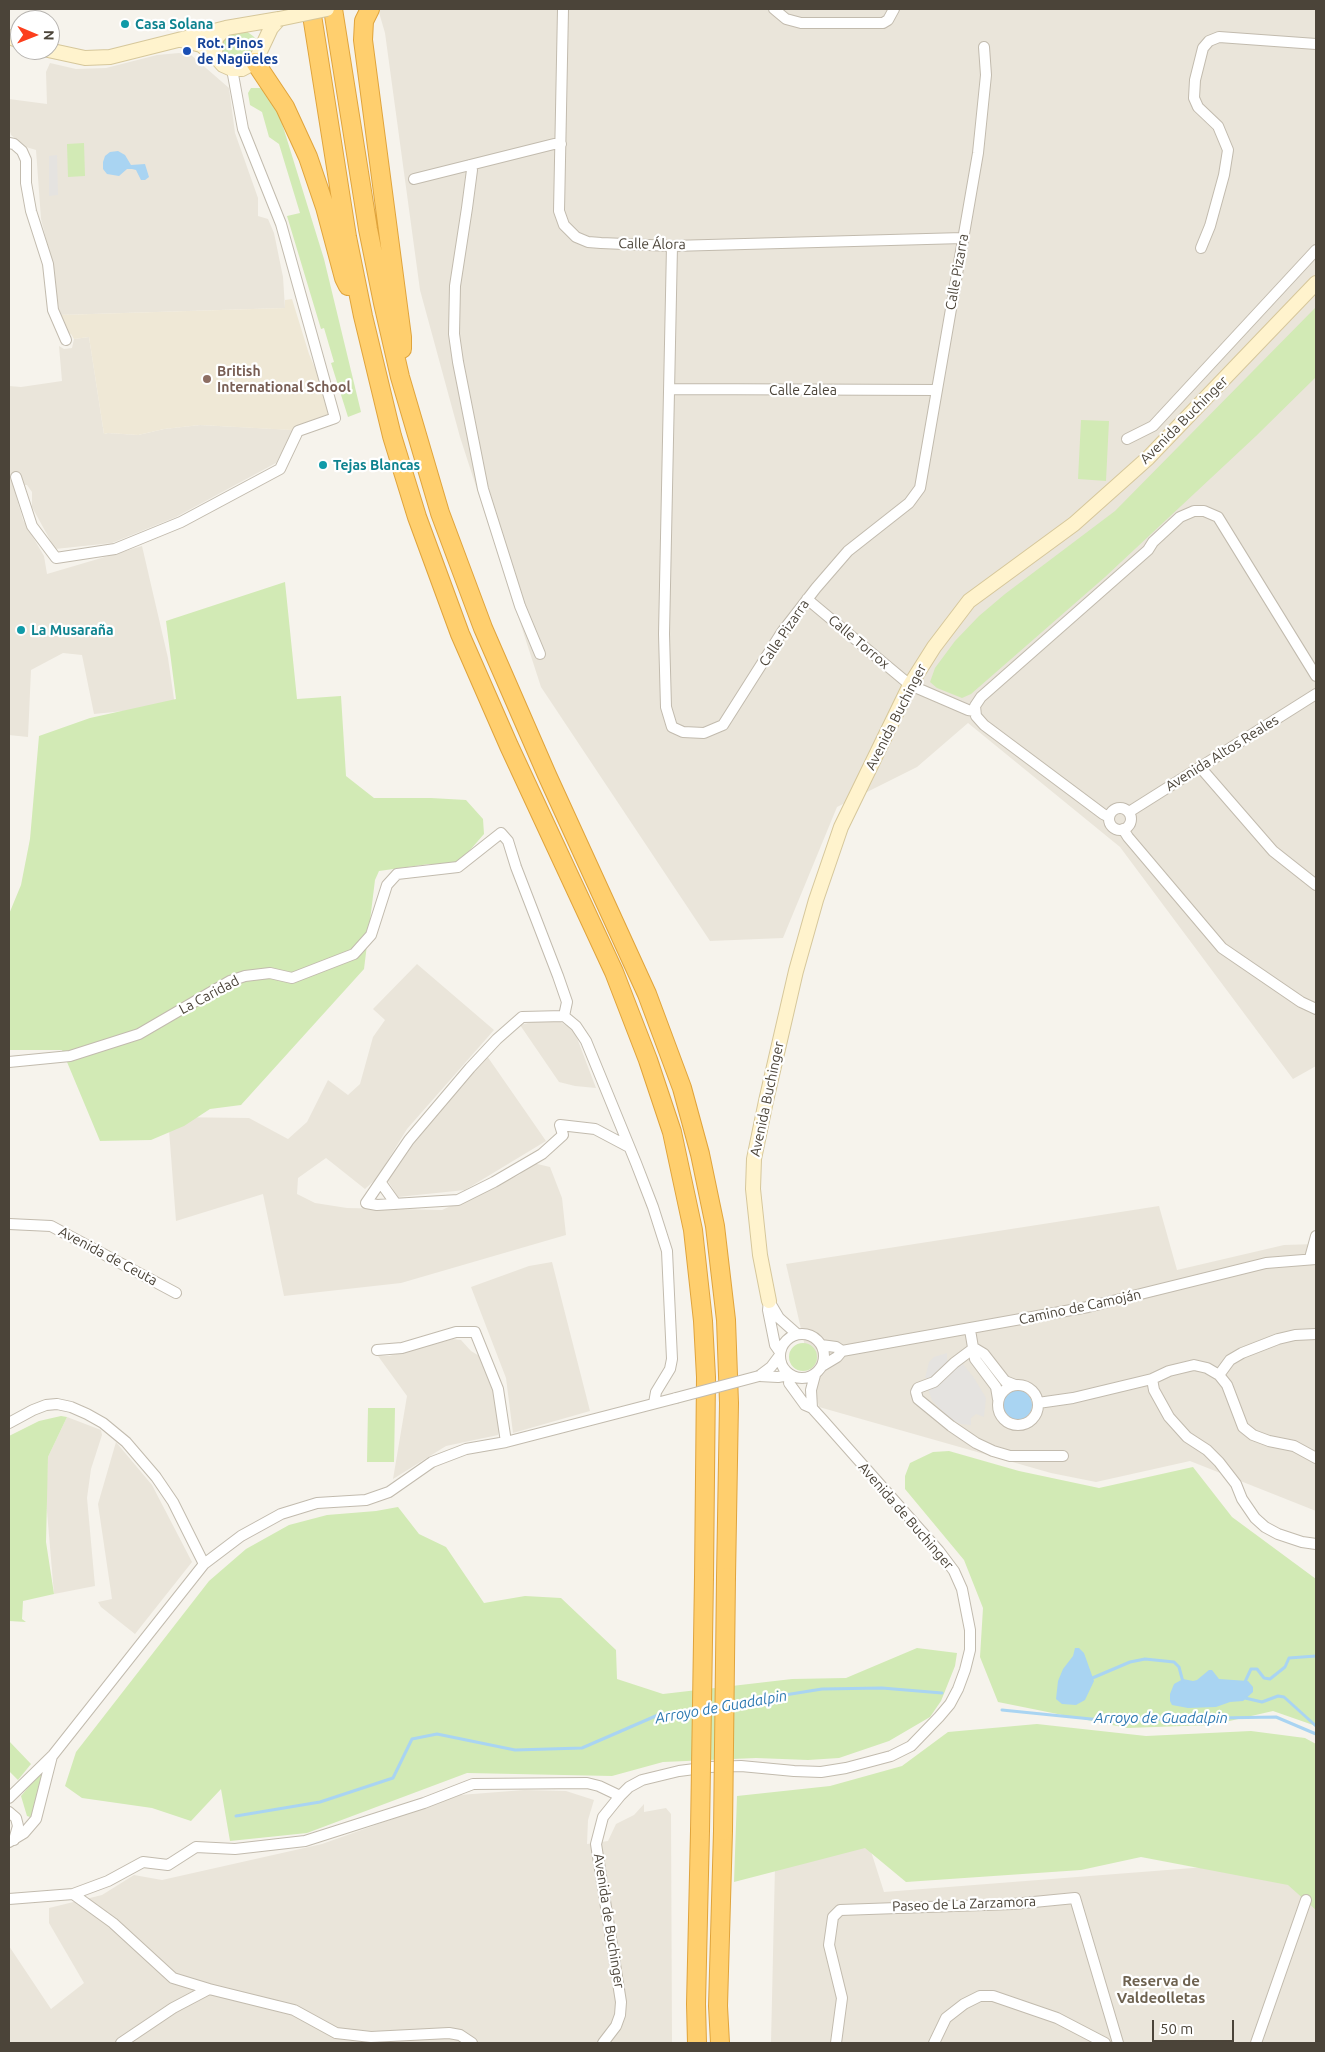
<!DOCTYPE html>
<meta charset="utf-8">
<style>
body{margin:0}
#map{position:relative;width:1325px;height:2052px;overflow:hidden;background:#f6f3ec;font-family:Ubuntu,sans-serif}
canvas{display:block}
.frame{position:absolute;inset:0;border:10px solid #4b4439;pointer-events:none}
.north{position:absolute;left:10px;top:10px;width:50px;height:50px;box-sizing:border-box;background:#fff;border:1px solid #b7b4b0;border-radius:50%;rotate:91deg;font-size:14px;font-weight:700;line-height:20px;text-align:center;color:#4b4439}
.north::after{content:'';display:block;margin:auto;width:18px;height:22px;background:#fc3f1d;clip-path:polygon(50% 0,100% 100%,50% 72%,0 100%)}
.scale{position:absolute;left:1152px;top:2020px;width:82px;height:22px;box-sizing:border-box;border:2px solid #4b4439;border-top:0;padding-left:6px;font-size:15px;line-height:18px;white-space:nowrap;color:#4b4439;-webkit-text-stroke:4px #fff;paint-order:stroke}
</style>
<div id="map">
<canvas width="1325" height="2052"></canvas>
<div class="frame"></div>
<div class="north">N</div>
<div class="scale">50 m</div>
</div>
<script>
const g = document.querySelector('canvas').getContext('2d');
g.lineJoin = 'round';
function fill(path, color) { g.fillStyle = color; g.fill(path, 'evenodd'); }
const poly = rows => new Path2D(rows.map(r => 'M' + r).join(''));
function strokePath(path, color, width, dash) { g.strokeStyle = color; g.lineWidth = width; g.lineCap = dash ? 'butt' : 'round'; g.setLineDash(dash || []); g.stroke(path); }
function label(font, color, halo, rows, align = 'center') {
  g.font = font + ' Ubuntu,sans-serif'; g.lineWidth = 4.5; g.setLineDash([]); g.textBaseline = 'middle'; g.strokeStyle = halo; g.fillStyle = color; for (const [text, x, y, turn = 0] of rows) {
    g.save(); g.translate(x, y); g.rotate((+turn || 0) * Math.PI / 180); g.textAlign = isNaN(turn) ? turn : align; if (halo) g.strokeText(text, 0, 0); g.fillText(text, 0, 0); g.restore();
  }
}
const residential = poly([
 [378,9,1316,9,1316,1066,1293,1079,1120,847,968,723,917,767,837,807,783,938,710,941,541,687,460,437,420,290,385,33],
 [179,53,191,55,229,88,235,133,258,198,258,216,268,219,274,233,283,277,285,308,60,315,50,255,41,219,36,150,26,147,11,135,9,128,9,99,47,104,46,72,50,63,76,69,106,68,157,55],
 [89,337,104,434,108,433,138,435,164,429,200,425,295,430,276,463,176,517,112,543,55,549,32,507,32,492,27,485,13,485,23,520,44,556,47,574,142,546,168,658,175,706,94,714,82,655,63,653,31,670,28,737,9,735,9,386,21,387,62,381,59,346,64,349,72,348,74,339],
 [417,964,494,1030,407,1129,377,1178,365,1189,326,1158,298,1178,297,1194,315,1203,347,1208,442,1210,519,1175,533,1163,550,1167,562,1198,566,1235,401,1283,284,1296,263,1194,176,1221,168,1117,249,1118,288,1139,307,1122,328,1080,348,1095,360,1084,373,1037,385,1020,373,1009],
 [536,1021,559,1021,574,1030,596,1088,575,1086,559,1082,520,1025],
 [487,1056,546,1141,465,1190,398,1197,388,1181,424,1129],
 [1159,1206,1177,1270,1284,1245,1316,1244,1316,1511,1190,1461,1096,1482,1051,1473,819,1407,786,1264],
 [552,1262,590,1411,513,1433,506,1378,471,1287,529,1266],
 [453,1339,461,1340,471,1351,481,1357,492,1381,500,1425,498,1435,446,1446,393,1479,407,1396,378,1356,389,1356],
 [67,1417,101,1430,102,1435,91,1469,87,1498,95,1586,54,1594,46,1500,48,1457],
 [116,1442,152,1485,192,1562,135,1634,101,1607,98,1602,112,1599,98,1504],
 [524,1790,566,1791,594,1800,588,1820,587,1844,608,1841,616,1824,634,1815,644,1804,644,1812,666,1808,671,1814,672,2043,9,2043,9,1946,51,2009,84,1983,49,1923,49,1908,102,1895,134,1875,162,1880,322,1844,460,1795],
 [868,1842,884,1892,1283,1861,1316,1883,1316,2043,771,2043,775,1866]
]);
const education = poly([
 [292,299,309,354,330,403,330,411,326,417,308,422,292,430,200,425,164,429,138,435,108,433,104,434,89,337,74,339,71,334,68,333,60,315,285,308,285,300]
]);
const green = poly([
 [246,31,253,36,257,40,253,50,249,53,243,57,235,57,229,56,222,51,222,42,230,33],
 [251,88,260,88,269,93,276,104,324,259,361,412,348,417,331,363,334,362,324,328,321,329,287,216,300,213,279,144,269,137,262,112,250,105,248,93],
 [84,143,85,176,68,177,67,144],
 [1316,307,1316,377,1256,436,1105,577,971,694,962,698,937,688,930,682,935,668,955,641,979,616,1005,594,1115,511],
 [1081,420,1109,421,1106,481,1078,479],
 [285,582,297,699,341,696,346,776,374,798,431,798,466,800,483,819,484,834,471,849,455,864,429,864,379,871,375,880,364,969,241,1105,210,1109,184,1126,151,1140,100,1141,62,1050,9,1050,9,914,21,885,30,839,39,736,90,718,176,699,166,621],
 '789 1357a14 14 0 1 1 28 0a14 14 0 1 1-28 0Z',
 [368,1408,395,1408,394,1462,367,1462],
 [61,1416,67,1417,48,1457,46,1542,54,1594,23,1601,22,1619,26,1622,9,1621,9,1436,39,1421],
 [949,1451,1019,1471,1099,1488,1193,1467,1232,1517,1316,1579,1316,1726,1273,1711,1212,1725,1127,1728,998,1702,980,1657,983,1608,964,1560,905,1489,905,1476,910,1463,933,1452],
 [398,1507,419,1534,446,1547,484,1603,525,1596,561,1598,616,1650,617,1679,663,1694,792,1679,846,1678,917,1648,957,1653,955,1666,941,1701,930,1717,889,1741,839,1758,808,1760,756,1758,663,1762,612,1776,467,1773,307,1833,230,1841,221,1789,191,1821,152,1808,82,1798,65,1786,76,1752,209,1581,246,1549,289,1525,327,1515,376,1511],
 [1037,1724,1146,1736,1251,1731,1305,1738,1316,1744,1316,1910,1288,1885,1141,1857,1081,1870,906,1882,865,1848,734,1882,737,1796,830,1786,902,1766,948,1732],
 [9,1741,31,1764,18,1780,9,1771],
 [40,1773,42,1776,32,1815,30,1817,27,1816,21,1796]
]);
const parking = poly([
 [57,155,58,195,49,196,49,156],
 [947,1353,947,1360,953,1361,958,1367,963,1364,974,1378,986,1398,984,1417,976,1414,971,1418,971,1425,961,1424,949,1419,932,1400,928,1389,934,1378,925,1378,929,1362,934,1357]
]);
const water = poly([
 [118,151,125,155,131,165,145,164,149,177,145,180,141,180,136,170,132,169,127,169,119,176,107,174,103,169,103,162,105,156,110,152],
 '1002 1405a15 15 0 1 1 30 0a15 15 0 1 1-30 0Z',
 [1075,1648,1079,1648,1084,1653,1094,1681,1085,1700,1076,1705,1062,1704,1056,1699,1058,1681,1063,1669,1073,1656],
 [1209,1670,1212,1670,1219,1679,1248,1681,1253,1687,1253,1692,1243,1701,1230,1702,1216,1707,1188,1708,1172,1705,1170,1701,1170,1694,1174,1684,1183,1679,1193,1681,1197,1680]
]);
const stream = poly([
 [1090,1679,1130,1662,1145,1659,1174,1662,1179,1667,1183,1682],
 [1244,1684,1251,1669,1257,1669,1264,1678,1270,1679,1285,1667,1289,1658,1316,1656],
 [1245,1698,1262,1702,1278,1696,1284,1697,1316,1726],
 [729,1704,822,1689,882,1688,942,1693],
 [1002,1710,1101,1720,1276,1717,1316,1734],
 [236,1816,320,1802,393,1778,412,1739,437,1734,515,1750,582,1748,658,1715,696,1709]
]);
const street = poly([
 [563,9,559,211,564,225,576,237,588,242,601,243,672,246,963,238],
 [774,9,786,19,801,23,883,23,888,20,894,9],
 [9,143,14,144,22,151,26,160,26,183,31,211,48,264,53,310,66,340],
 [470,165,472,170,467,208,455,286,454,334,458,362,483,489,520,606,540,654],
 [414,179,554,144,561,144],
 [672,246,664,634,666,707,672,727,683,732,704,733,723,725,782,632,816,588,848,551,909,503,920,488,978,153,986,75,984,47],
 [1201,248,1210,226,1224,175,1228,150,1218,126,1198,107,1194,98,1195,80,1203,48,1209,41,1219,37,1316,44],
 [669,389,937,390],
 [1127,439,1153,426,1316,250],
 [16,477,32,526,56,558,115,549,181,522,280,469,298,431,335,418,281,224,243,129,232,69],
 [807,599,910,685,968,710,975,711],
 [1200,767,1273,851,1316,885],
 '1109 819a11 11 0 1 1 22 0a11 11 0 1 1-22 0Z',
 [1129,812,1316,694],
 [1109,817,1103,814,984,725,976,716,975,706,981,697,1148,550,1153,542,1180,517,1194,511,1204,511,1218,517,1316,676],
 [1123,829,1128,837,1222,948,1301,1002,1316,1009],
 [9,1062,70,1056,139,1034,230,981,245,976,270,973,292,978,354,954,371,935,387,885,397,874,458,867,501,833,508,841,516,867,558,976,567,1002,564,1016],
 [629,1147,595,1129,560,1125,563,1135,542,1154,494,1182,458,1200,377,1205,366,1203,409,1140,470,1068,497,1039,522,1017,564,1016,576,1026,586,1041,636,1163,653,1207,667,1251,672,1359,670,1369,656,1392,654,1403],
 [381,1183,396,1204],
 [9,1224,51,1226,176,1293],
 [1310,1258,1316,1236],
 [769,1301,768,1310,775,1345,780,1352],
 [769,1301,779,1318,797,1334],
 [970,1330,975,1359,996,1387,998,1399],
 '780 1356a22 22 0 1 1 44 0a22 22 0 1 1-44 0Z',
 [821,1345,836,1347,842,1351],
 [974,1348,954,1363,934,1382,918,1388,916,1392,918,1399,951,1426,976,1443,993,1451,1010,1456,1063,1456],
 [974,1348,984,1354,1005,1381,1015,1385],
 [377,1350,402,1348,456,1332,475,1332,498,1389,506,1442],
 [822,1366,837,1357,842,1351,1088,1307,1266,1263,1316,1259],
 [1219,1375,1230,1360,1242,1353,1278,1339,1295,1335,1316,1334],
 [759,1376,778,1377,789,1375],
 [759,1376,771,1367,780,1355],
 [1152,1379,1154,1390,1169,1417,1187,1437,1207,1450,1219,1462,1236,1484,1242,1499,1255,1518,1265,1527,1278,1534,1302,1542,1316,1544],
 '998 1405a20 20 0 1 1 40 0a20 20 0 1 1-40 0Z',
 [1038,1403,1073,1398,1152,1379,1169,1371,1194,1365,1207,1368,1219,1375,1227,1385,1243,1427,1253,1435,1269,1441,1294,1446,1316,1458],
 [812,1408,811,1390,815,1375],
 [9,1423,33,1410,46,1405,57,1404,71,1407,87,1414,103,1423,126,1442,156,1477,173,1502,204,1564],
 [9,1798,53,1755,204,1564,241,1536,281,1514,317,1503,366,1500,389,1492,432,1462,466,1449,506,1442,676,1398],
 [9,1812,16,1818,18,1826,14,1840],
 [9,1842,24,1833,36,1819,52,1756],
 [73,1894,108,1881,143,1862,168,1865,196,1847,235,1849,305,1841,424,1803,473,1784,587,1783,599,1786,620,1796],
 [9,1899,73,1894,113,1923,173,1978,209,1989],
 [121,2043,173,2008,209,1989,294,2010,336,2033,371,2037,449,2033,460,2035,472,2043],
 [603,2043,616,2026,620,2015,621,2002,596,1844,603,1817,620,1796,629,1787,642,1780,679,1771,710,1767,741,1766,794,1771,821,1772,846,1768,891,1756,911,1746,939,1717,950,1704,958,1689,965,1670,970,1650,970,1630,962,1589,954,1571,939,1551,822,1419,812,1408,805,1405,789,1383,790,1375],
 [836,2043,842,1998,829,1945,833,1917,840,1910,1013,1904,1075,1898,1118,2043],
 [934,2043,946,2018,964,2004,980,1996,993,1996,1057,2018,1105,2043],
 [1256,2043,1306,1900]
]);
const secondary = poly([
 [9,37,20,41],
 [181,40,201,45,215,56,223,65,232,69,242,69,255,62,271,28,279,19],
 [48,50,85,58,110,57,226,28],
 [215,56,216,38,226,28,279,19],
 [769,1301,760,1255,753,1189,754,1159,766,1101,796,971,816,900,841,827,910,685,934,647,969,601,1074,524,1148,458,1316,283]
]);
const highway = poly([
 [311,9,347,237,363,316,392,436,417,517,460,634,509,746,614,972,648,1060,672,1132,693,1230,703,1321,706,1377,704,1577],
 [333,9,368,229,383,303,400,377,440,513,483,628,547,775,647,994,682,1088,700,1154,715,1226,726,1320,729,1403,726,1577],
 [370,9,364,21,363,40,402,337,402,349],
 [255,62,285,107,308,157,325,207,344,278,348,286],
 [697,2043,696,2004,700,1831],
 [720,2043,718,2006,723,1831]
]);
const streetBridge = poly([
 [676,1398,759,1376]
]);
const secondaryBridge = poly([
 [279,19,327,9]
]);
const highwayBridge = poly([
 [700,1831,704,1577],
 [723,1831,726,1577]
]);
const markers = [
 [125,24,5,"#0f9aa8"],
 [187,51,5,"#1a4fb4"],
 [207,379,5,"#8d6e63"],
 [323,465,5,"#0f9aa8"],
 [21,630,5,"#0f9aa8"]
];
const cultureNames = [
 ["Casa Solana",135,24],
 ["Tejas Blancas",333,465],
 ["La Musaraña",31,630]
];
const transitNames = [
 ["Rot. Pinos",197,43],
 ["de Nagüeles",197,59]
];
const streetNames = [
 ["Calle Álora",652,244,1],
 ["Calle Pizarra",957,272,-80],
 ["Calle Zalea",803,390],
 ["Avenida Buchinger",1184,420,-45],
 ["Calle Pizarra",784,633,-56],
 ["Calle Torrox",859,642,40],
 ["Avenida Buchinger",896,717,-63],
 ["Avenida Altos Reales",1222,753,-32],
 ["La Caridad",209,995,-28],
 ["Avenida Buchinger",767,1099,-78],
 ["Avenida de Ceuta",108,1256,28],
 ["Camino de Camoján",1080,1307,-12],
 ["Avenida de Buchinger",906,1516,49],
 ["Paseo de La Zarzamora",964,1904,-2],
 ["Avenida de Buchinger",609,1921,81]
];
const educationNames = [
 ["British",217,371],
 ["International School",217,387]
];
const waterNames = [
 ["Arroyo de Guadalpin",721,1707,-10],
 ["Arroyo de Guadalpin",1161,1718]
];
const neighbourhoodNames = [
 ["Reserva de",1161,1981],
 ["Valdeolletas",1161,1998]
];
fill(residential, '#eae5da');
fill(education, '#efe8d6');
fill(green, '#d2eab5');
fill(parking, '#e5e3e0');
fill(water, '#a9d4f2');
strokePath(stream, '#a9d4f2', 3);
strokePath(street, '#c2bbae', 12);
strokePath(secondary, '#d6c79b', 16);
strokePath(highway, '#e0a43c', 20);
strokePath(street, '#fff', 10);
strokePath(secondary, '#fff3cd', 14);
strokePath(highway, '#ffcf6e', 18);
strokePath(streetBridge, '#c2bbae', 12, []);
strokePath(secondaryBridge, '#d6c79b', 16, []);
strokePath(highwayBridge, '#e0a43c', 20, []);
strokePath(streetBridge, '#fff', 10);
strokePath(secondaryBridge, '#fff3cd', 14);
strokePath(highwayBridge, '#ffcf6e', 18);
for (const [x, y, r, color] of markers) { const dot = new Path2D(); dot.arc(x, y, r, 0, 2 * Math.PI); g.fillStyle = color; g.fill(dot); strokePath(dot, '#fff', 2); }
label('bold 14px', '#0d838f', '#fff', cultureNames, 'left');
label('bold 14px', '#164399', '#fff', transitNames, 'left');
label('14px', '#4b4439', '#fff', streetNames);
label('bold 14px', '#785e54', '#fff', educationNames, 'left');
label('italic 15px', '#2e7ab2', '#fff', waterNames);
label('bold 15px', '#6e6250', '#fff', neighbourhoodNames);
</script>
